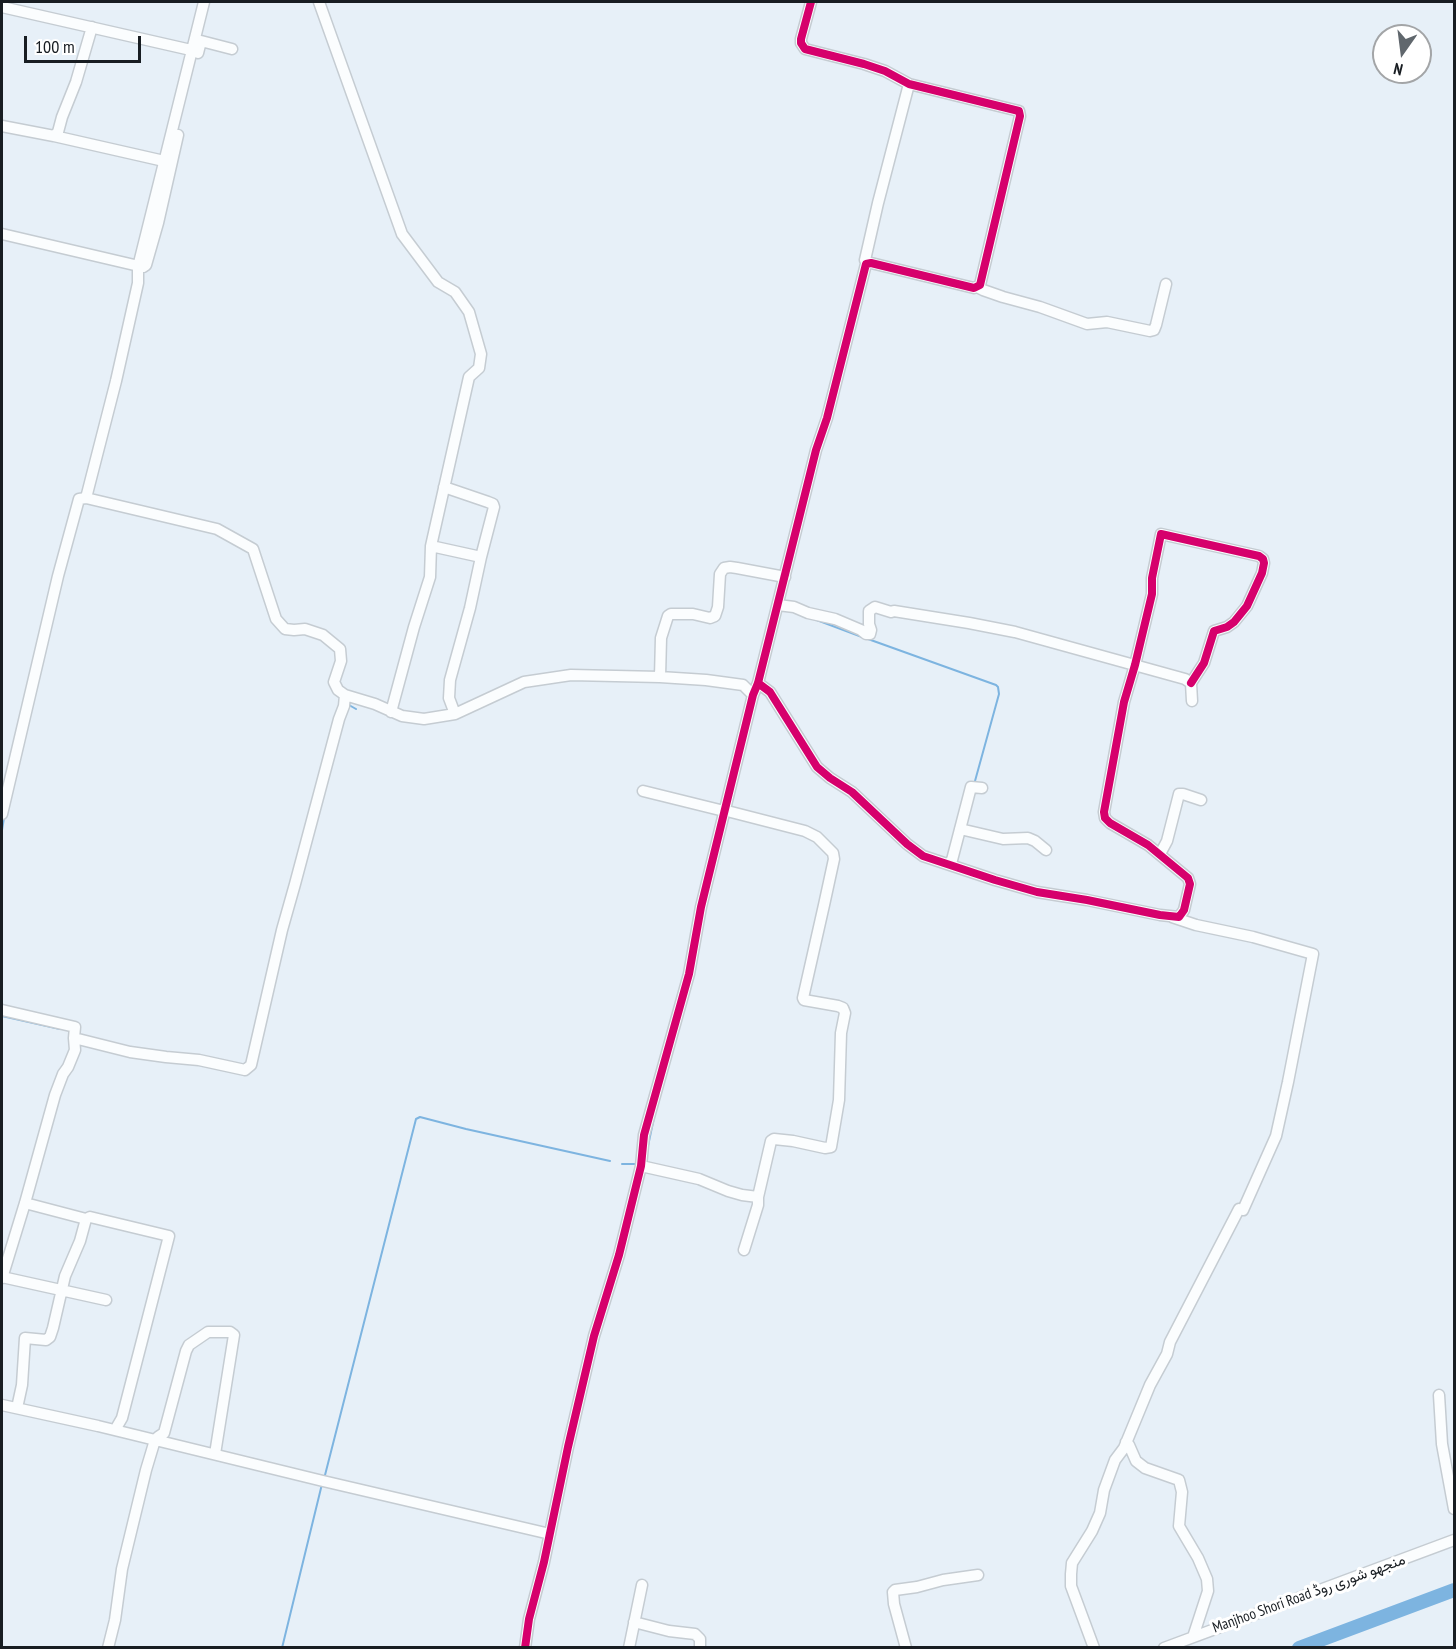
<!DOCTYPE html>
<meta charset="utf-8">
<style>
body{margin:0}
#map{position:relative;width:1456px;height:1649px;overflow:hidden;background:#e7f0f8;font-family:"PT Sans Narrow",sans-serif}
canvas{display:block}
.frame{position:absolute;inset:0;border:3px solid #181d22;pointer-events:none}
.north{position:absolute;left:1372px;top:24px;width:60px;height:60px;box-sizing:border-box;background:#fff;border:2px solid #a3a5a7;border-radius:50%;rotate:194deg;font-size:16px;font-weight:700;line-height:24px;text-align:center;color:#181d22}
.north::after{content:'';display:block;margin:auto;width:21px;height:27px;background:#60676d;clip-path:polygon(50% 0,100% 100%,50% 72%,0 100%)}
.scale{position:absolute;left:24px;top:36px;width:117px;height:27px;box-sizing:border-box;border:3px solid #181d22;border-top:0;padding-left:8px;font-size:18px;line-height:21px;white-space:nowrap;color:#181d22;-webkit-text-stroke:4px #fff;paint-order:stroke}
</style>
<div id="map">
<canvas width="1456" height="1649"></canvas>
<div class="frame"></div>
<div class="north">N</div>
<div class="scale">100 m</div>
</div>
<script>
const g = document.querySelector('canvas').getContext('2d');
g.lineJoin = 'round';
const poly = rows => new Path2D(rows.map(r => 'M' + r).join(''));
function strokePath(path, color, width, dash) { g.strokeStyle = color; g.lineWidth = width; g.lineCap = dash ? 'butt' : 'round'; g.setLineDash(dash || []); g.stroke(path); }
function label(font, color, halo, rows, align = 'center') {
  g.font = font + ' "PT Sans Narrow",Vazirmatn,sans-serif'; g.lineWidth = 6; g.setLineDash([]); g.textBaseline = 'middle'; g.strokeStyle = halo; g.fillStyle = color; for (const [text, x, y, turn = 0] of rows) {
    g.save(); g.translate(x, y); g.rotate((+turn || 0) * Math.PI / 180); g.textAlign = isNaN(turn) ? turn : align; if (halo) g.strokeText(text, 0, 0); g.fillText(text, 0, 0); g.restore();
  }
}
const stream = poly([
 [814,619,862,637],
 [868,639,996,685,998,687,999,694,975,781],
 [349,705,356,709],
 [2,830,4,818],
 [2,1016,60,1029],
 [648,1146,655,1113],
 [622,1164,637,1164],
 [324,1479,416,1119,420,1117,466,1129,610,1161],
 [282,1648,322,1484]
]);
const river = poly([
 [1299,1648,1454,1590]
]);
const minor = poly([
 [319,2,402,234,438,282,455,292,469,312,481,354,479,368,469,377,431,546,430,577,414,627,391,712],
 [2,7,191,50],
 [198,53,201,41,232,49],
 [2,126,54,136,164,161],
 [54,136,58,132,62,117,76,82,92,27],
 [2,234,143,267,146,265,158,223,178,135],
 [868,264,865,260,878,203,909,84],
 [977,287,983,290,1003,297,1040,307,1087,324,1107,322,1150,331,1154,330,1156,325,1166,284],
 [444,487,488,502,493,504,494,507,481,557,470,608,450,680,449,698,455,714],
 [86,498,116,381,138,283,138,267,204,2],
 [431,546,481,557],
 [778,605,794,607,808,613,835,619,861,630,866,634,870,634,871,630,869,624,869,611,875,607,891,612,894,611,969,623,1015,632,1185,679,1191,683,1192,701],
 [660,677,661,638,668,616,671,614,693,614,710,618,715,616,718,607,720,574,724,568,730,567,737,568,785,577],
 [758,683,770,692,817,767,830,778,852,792,907,844,923,856,995,880,1037,892,1087,900,1160,915,1179,917,1184,910,1190,884,1188,878,1148,845,1110,823,1105,818,1104,812,1124,702,1135,665,1152,594,1152,578,1161,534,1250,554,1259,556,1263,559,1264,563,1262,573,1247,606,1234,622,1227,627,1214,631,1204,663,1191,683],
 [643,791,724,811],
 [731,812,805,831,817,837,833,853,834,859,824,905,803,998,804,1000,838,1006,843,1008,845,1013,841,1033,839,1100,831,1147,825,1148,793,1141,774,1139,771,1141,758,1197,758,1205,744,1250],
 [2,814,58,576,79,499,86,498,217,529,253,549,276,619,285,629,294,630,305,629,323,635,340,649,341,661,334,682,338,690,345,695],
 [960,829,1003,839,1028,838,1035,841,1046,850],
 [1160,854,1167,841,1179,794,1183,794,1201,800],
 [948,864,952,860,971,787,982,788],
 [2,1010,75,1027,74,1038,130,1052,166,1057,199,1060,245,1070,251,1065,282,930,295,884,339,719,344,706,345,695,375,704,402,716,424,719,455,714,524,682,571,675,660,677,706,680,743,685,753,695],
 [641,1166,699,1179,728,1191,742,1195,758,1197],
 [86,1219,90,1217,169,1236,122,1418,115,1430],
 [2,1277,106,1300],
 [2,1278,25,1203,55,1095,63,1074,68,1067,75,1050,74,1038],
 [1439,1395,1442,1444,1454,1509],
 [2,1405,98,1426,323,1481,550,1534],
 [17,1408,22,1385,25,1338,46,1340,50,1337,53,1328,65,1276,80,1241,86,1219,25,1203],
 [1126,1442,1129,1445,1136,1461,1145,1468,1179,1480,1182,1492,1179,1526,1198,1558,1207,1579,1208,1591,1193,1637],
 [634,1622,669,1631,695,1634,700,1639,700,1648],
 [108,1648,115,1620,122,1569,146,1470,155,1440,158,1437,164,1433,186,1351,189,1345,208,1332,230,1332,234,1335,215,1454],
 [525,1648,529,1619,544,1562,568,1447,594,1336,619,1255,641,1166,644,1135,689,974,701,907,753,695,758,683,816,450,827,418,866,264,871,263,974,288,980,285,1020,116,1019,111,909,84,885,71,864,64,805,49,801,43,801,39,811,2],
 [629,1648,642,1585],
 [906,1648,894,1604,893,1592,895,1590,917,1587,943,1580,978,1575],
 [1094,1648,1071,1586,1071,1574,1072,1563,1092,1531,1100,1513,1104,1490,1115,1460,1124,1448,1150,1385,1167,1354,1170,1342,1239,1209,1243,1210,1276,1136,1288,1082,1313,954,1253,937,1196,925,1172,917],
 [1164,1648,1454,1540]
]);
const cycleway = poly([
 [758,683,770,692,817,767,830,778,852,792,907,844,923,856,995,880,1037,892,1087,900,1160,915,1179,917,1184,910,1190,884,1188,878,1148,845,1110,823,1105,818,1104,812,1124,702,1135,665,1152,594,1152,578,1161,534,1250,554,1259,556,1263,559,1264,563,1262,573,1247,606,1234,622,1227,627,1214,631,1204,663,1191,683],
 [525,1648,529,1619,544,1562,568,1447,594,1336,619,1255,641,1166,644,1135,689,974,701,907,753,695,758,683,816,450,827,418,866,264,871,263,974,288,980,285,1020,116,1019,111,909,84,885,71,864,64,805,49,801,43,801,39,811,2]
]);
const streetNames = [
 ["Manjhoo Shori Road منجھو شوری روڈ",1309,1594,-20]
];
strokePath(stream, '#7db4e0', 2);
strokePath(river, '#7db4e0', 14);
strokePath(minor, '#c5ccd2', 13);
strokePath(minor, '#fbfdfe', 10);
strokePath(cycleway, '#d6006c', 8);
label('15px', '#181d22', '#fff', streetNames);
</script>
